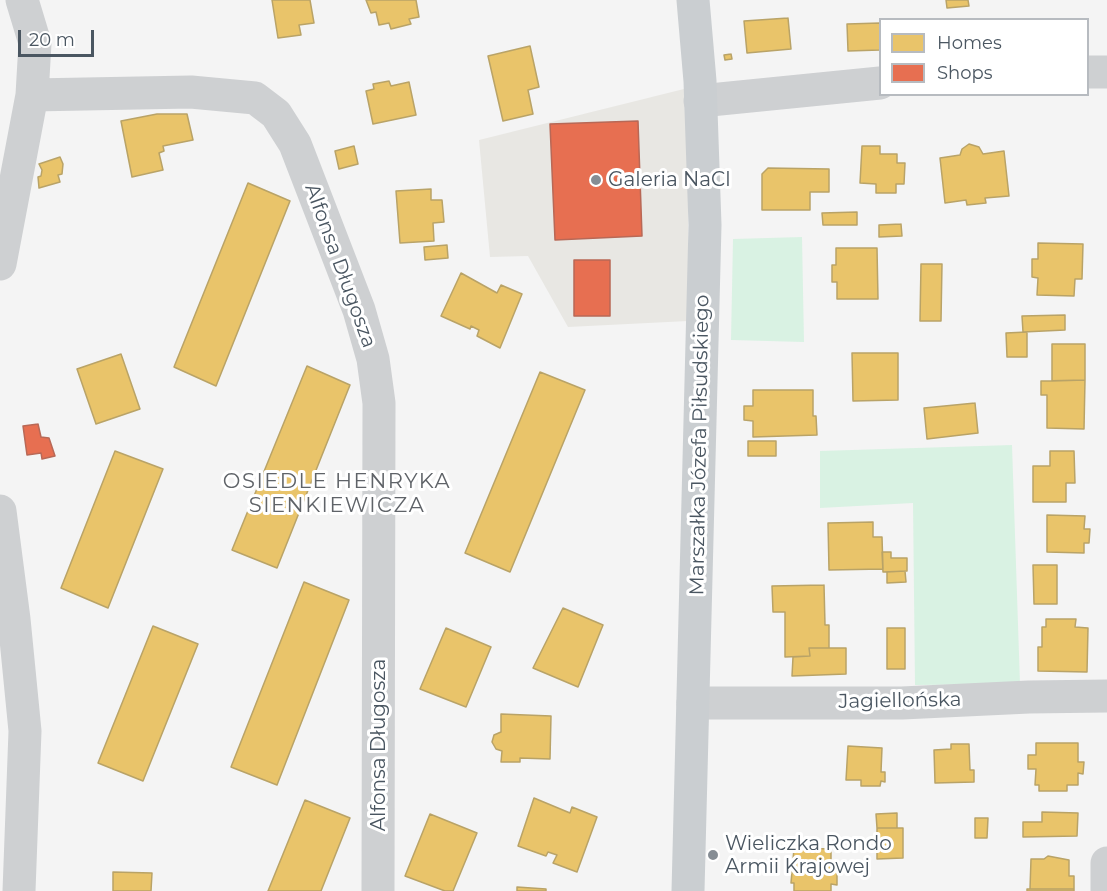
<!DOCTYPE html>
<meta charset="utf-8">
<style>
body{margin:0}
#map{position:relative;width:1107px;height:891px;overflow:hidden;background:#f4f4f4;font-family:Montserrat,sans-serif}
canvas{display:block}
.legend{position:absolute;left:879px;top:18px;width:210px;height:78px;box-sizing:border-box;background:#fff;border:2px solid #b7bbc0;margin:0;padding:8px 10px;list-style:none;font-size:18px;color:#4a5661}
.legend li{display:flex;align-items:center;gap:12px;height:30px}
.legend b{width:30px;border:2px solid #b7bbc0}
.scale{position:absolute;left:18px;top:30px;width:76px;height:27px;box-sizing:border-box;border:3px solid #4a5661;border-top:0;padding-left:8px;font-size:18px;line-height:21px;white-space:nowrap;color:#4a5661;-webkit-text-stroke:4px #fff;paint-order:stroke}
</style>
<div id="map">
<canvas width="1107" height="891"></canvas>
<ul class="legend">
<li><b style="height:16px;background:#e9c46a"></b>Homes</li>
<li><b style="height:16px;background:#e76f51"></b>Shops</li>
</ul>
<div class="scale">20 m</div>
</div>
<script>
const g = document.querySelector('canvas').getContext('2d');
g.lineJoin = 'round';
function fill(path, color) { g.fillStyle = color; g.fill(path, 'evenodd'); }
const poly = rows => new Path2D(rows.map(r => 'M' + r).join(''));
function strokePath(path, color, width, dash) { g.strokeStyle = color; g.lineWidth = width; g.lineCap = dash ? 'butt' : 'round'; g.setLineDash(dash || []); g.stroke(path); }
function label(font, color, halo, rows, align = 'center') {
  g.font = font + ' Montserrat,sans-serif'; g.lineWidth = 6; g.setLineDash([]); g.textBaseline = 'middle'; g.strokeStyle = halo; g.fillStyle = color; for (const [text, x, y, turn = 0] of rows) {
    g.save(); g.translate(x, y); g.rotate((+turn || 0) * Math.PI / 180); g.textAlign = isNaN(turn) ? turn : align; if (halo) g.strokeText(text, 0, 0); g.fillText(text, 0, 0); g.restore();
  }
}
const commercial = poly([
 [688,88,688,321,568,327,528,256,490,257,479,140]
]);
const green = poly([
 [802,237,804,342,731,340,733,239],
 [1012,445,1020,684,915,685,913,503,820,508,820,451]
]);
const homes = poly([
 [272,0,310,0,314,23,299,25,301,35,278,38,272,0],
 [366,0,416,0,419,17,409,19,411,24,391,29,389,23,379,25,376,12,371,13,366,0],
 [946,0,968,0,969,6,947,8,946,0],
 [788,18,791,49,747,53,744,21,788,18],
 [880,23,880,50,848,51,847,24,880,23],
 [530,46,539,87,528,90,533,114,503,121,488,56,530,46],
 [731,54,732,59,725,60,724,55,731,54],
 [389,81,391,86,409,82,416,115,373,124,366,91,374,89,373,84,389,81],
 [157,114,187,114,193,140,163,146,164,151,159,153,163,170,132,177,121,121,157,114],
 [969,144,979,147,983,154,1004,151,1009,196,985,198,986,203,967,205,966,200,945,203,940,158,960,155,962,149,969,144],
 [354,146,358,164,339,169,335,151,354,146],
 [862,146,880,146,880,154,897,154,897,163,905,163,904,184,896,184,896,193,876,193,876,184,860,183,862,146],
 [60,157,63,164,62,174,58,175,60,182,39,188,38,177,41,176,42,170,39,164,60,157],
 [768,168,829,169,829,192,810,192,810,210,762,210,762,174,768,168],
 [248,183,290,201,216,386,174,367,248,183],
 [431,189,431,200,442,200,444,222,433,223,434,241,400,243,396,191,431,189],
 [857,212,857,225,823,225,822,213,857,212],
 [901,224,902,236,879,237,879,225,901,224],
 [1038,243,1083,244,1082,279,1075,279,1074,296,1037,295,1038,278,1032,277,1032,259,1038,259,1038,243],
 [447,245,448,258,425,260,424,247,447,245],
 [836,248,877,248,878,299,837,299,837,282,832,282,832,265,836,265,836,248],
 [921,264,942,264,941,321,920,321,921,264],
 [461,273,497,293,501,285,522,294,500,348,477,336,479,330,471,326,470,329,441,316,461,273],
 [1065,315,1065,330,1023,332,1022,316,1065,315],
 [1027,332,1027,357,1007,357,1006,333,1027,332],
 [1052,344,1085,344,1085,380,1052,381,1052,344],
 [852,353,898,353,898,400,853,401,852,353],
 [121,354,140,409,96,424,77,369,121,354],
 [307,366,350,385,277,568,232,550,307,366],
 [540,372,585,390,510,572,465,553,540,372],
 [1085,380,1084,429,1047,428,1047,395,1041,395,1041,381,1085,380],
 [753,390,813,390,813,416,816,416,817,435,753,437,753,421,744,420,744,406,753,406,753,390],
 [975,403,978,433,927,439,924,408,975,403],
 [748,441,776,441,776,456,748,456,748,441],
 [115,451,163,469,108,608,61,588,115,451],
 [1050,451,1074,451,1075,483,1066,483,1066,502,1033,502,1033,466,1050,466,1050,451],
 [1047,515,1085,516,1084,529,1090,529,1089,543,1084,543,1084,553,1047,552,1047,515],
 [873,522,873,537,882,537,883,569,829,570,828,523,873,522],
 [882,552,891,552,891,558,907,558,907,571,883,572,882,552],
 [1033,565,1057,565,1057,604,1034,604,1033,565],
 [905,571,906,582,887,583,887,572,905,571],
 [304,582,349,600,277,785,231,767,304,582],
 [824,585,825,625,829,625,829,648,809,648,810,656,785,657,785,612,773,612,772,586,824,585],
 [563,608,603,625,578,687,533,668,563,608],
 [1046,619,1076,619,1075,627,1088,628,1087,672,1038,671,1038,647,1042,647,1042,627,1046,627,1046,619],
 [153,626,198,644,143,781,98,763,153,626],
 [446,628,491,647,466,707,420,689,446,628],
 [887,628,905,628,905,669,887,669,887,628],
 [809,648,846,648,846,674,792,676,793,657,810,656,809,648],
 [501,714,551,716,550,759,520,758,520,762,501,762,502,751,496,749,492,742,494,735,501,732,501,714],
 [1036,743,1078,743,1078,762,1084,762,1083,774,1078,773,1078,785,1067,785,1067,791,1039,791,1039,785,1035,785,1036,769,1028,769,1028,755,1036,755,1036,743],
 [951,744,969,744,970,770,974,770,974,782,935,783,934,750,951,749,951,744],
 [848,746,882,748,881,772,885,772,885,782,881,781,880,786,861,786,861,780,846,780,848,746],
 [534,798,570,813,572,807,597,817,577,872,553,863,557,855,548,852,546,856,518,846,534,798],
 [305,800,350,818,321,891,268,891,305,800],
 [1042,812,1078,813,1077,836,1023,837,1023,822,1042,822,1042,812],
 [897,813,897,828,877,828,876,814,897,813],
 [430,814,477,833,453,891,445,891,405,876,430,814],
 [975,818,988,818,987,838,975,838,975,818],
 [877,828,903,828,903,858,877,859,877,828],
 [794,848,831,849,831,871,837,871,837,885,831,884,831,891,794,891,794,883,791,883,794,848],
 [1048,856,1069,860,1069,876,1074,876,1074,889,1030,889,1031,859,1044,859,1048,856],
 [113,872,152,873,151,891,113,891,113,872],
 [517,887,546,889,546,891,517,891,517,887],
 [1027,889,1074,889,1074,891,1027,891,1027,889]
]);
const shops = poly([
 [638,121,642,236,555,240,550,124,638,121],
 [574,260,610,260,610,316,574,316,574,260],
 [38,424,41,437,49,438,55,456,42,459,41,453,27,455,23,426,38,424]
]);
const minor = poly([
 [1088,72,1107,72],
 [32,95,191,92,255,98,276,114,295,144,359,310,373,359,379,403,378,891],
 [700,101,880,83],
 [0,264,32,95,35,43,22,0],
 [0,511,14,619,25,731,19,891],
 [693,703,902,703,1029,697,1107,696],
 [1107,891,1107,863]
]);
const major = poly([
 [688,891,705,225,700,81,693,0]
]);
const markers = [
 [596,180,6,"#868d94"],
 [713,855,6,"#868d94"]
];
const poiNames = [
 ["Galeria NaCl",608,180],
 ["Wieliczka Rondo",725,844],
 ["Armii Krajowej",725,867]
];
const streetNames = [
 ["Alfonsa Długosza",340,266,70],
 ["Marszałka Józefa Piłsudskiego",700,445,-89],
 ["Jagiellońska",900,701,-1],
 ["Alfonsa Długosza",379,745,-90]
];
const neighbourhoodNames = [
 ["OSIEDLE HENRYKA",337,482],
 ["SIENKIEWICZA",337,506]
];
fill(commercial, '#e8e7e3');
fill(green, '#d9f2e3');
fill(homes, '#e9c46a');
strokePath(homes, '#b9a367', 1.5);
fill(shops, '#e76f51');
strokePath(shops, '#b86856', 1.5);
strokePath(minor, '#ced0d2', 33);
strokePath(major, '#caced1', 33);
for (const [x, y, r, color] of markers) { const dot = new Path2D(); dot.arc(x, y, r, 0, 2 * Math.PI); g.fillStyle = color; g.fill(dot); strokePath(dot, '#fff', 2); }
label('20px', '#4a5661', '#fff', poiNames, 'left');
label('20px', '#4a5661', '#fff', streetNames);
g.letterSpacing = '1.5px';
label('21px', '#5f6368', '#fff', neighbourhoodNames);
g.letterSpacing = '0px';
</script>
